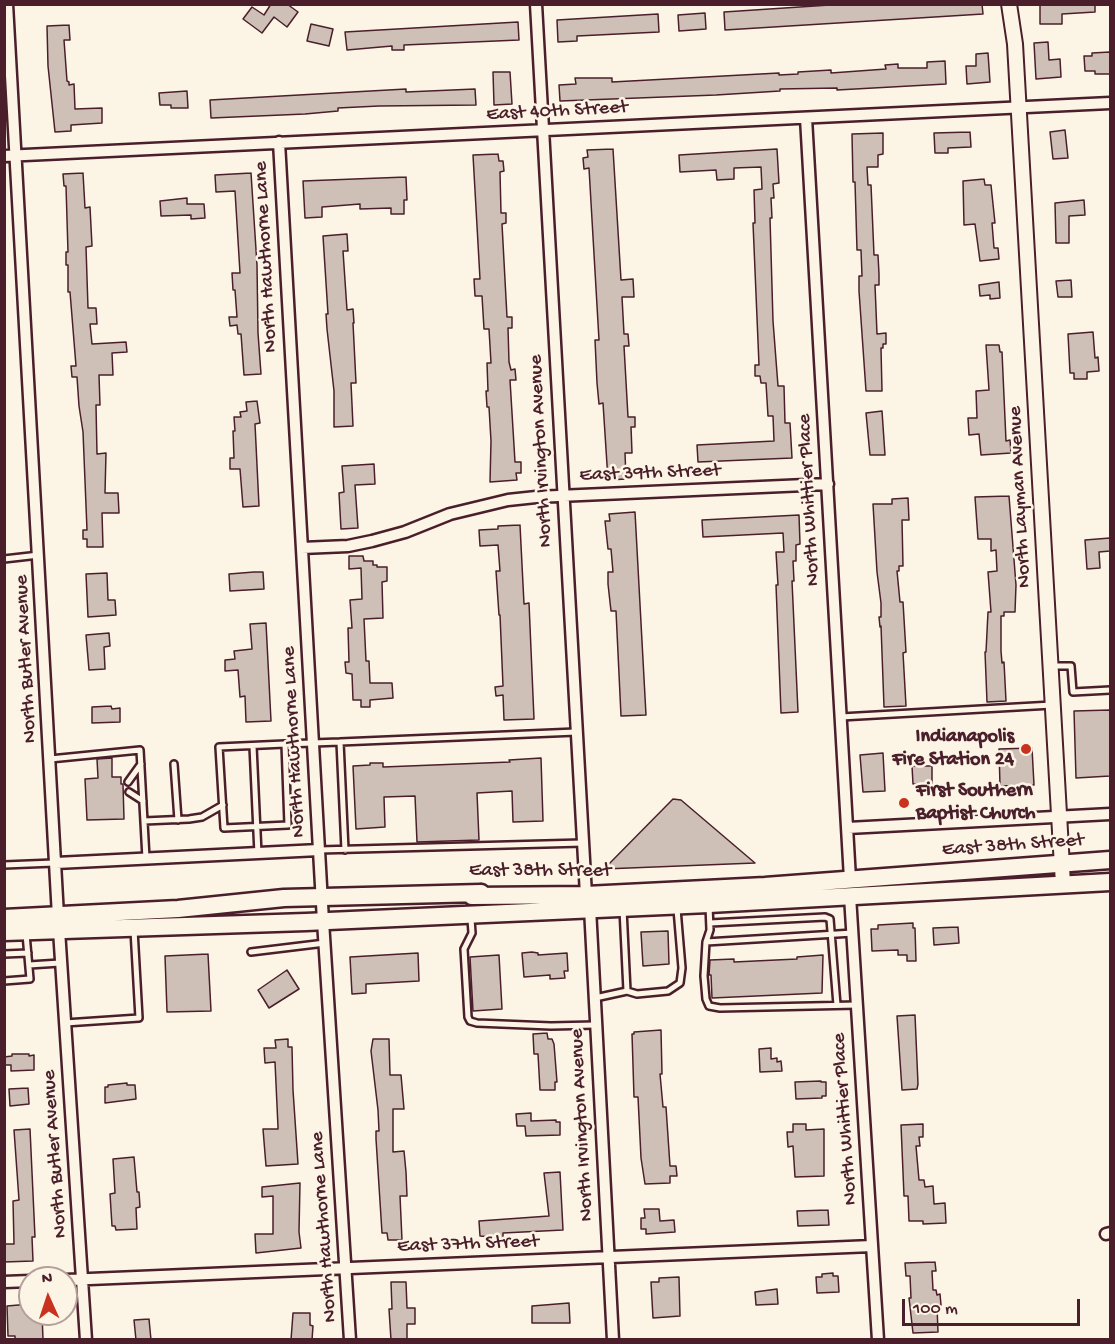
<!DOCTYPE html>
<style>
body{margin:0}
#map{position:relative;width:1115px;height:1344px;overflow:hidden;background:#fcf5e5;font-family:"Gochi Hand",sans-serif}
canvas{display:block}
.frame{position:absolute;inset:0;border:6px solid #4a1f2b;pointer-events:none}
.north{position:absolute;left:18px;top:1266px;width:60px;height:60px;box-sizing:border-box;background:#fcf5e5;border:2px solid #b59f9b;border-radius:50%;rotate:357deg;font-size:16px;font-weight:700;line-height:24px;text-align:center;color:#4a1f2b}
.north::after{content:'';display:block;margin:auto;width:21px;height:27px;background:#c8321e;clip-path:polygon(50% 0,100% 100%,50% 72%,0 100%)}
.scale{position:absolute;left:902px;top:1299px;width:178px;height:27px;box-sizing:border-box;border:3px solid #4a1f2b;border-top:0;padding-left:8px;font-size:18px;line-height:21px;white-space:nowrap;color:#4a1f2b;-webkit-text-stroke:4px #fcf5e5;paint-order:stroke}
</style>
<div id="map">
<canvas width="1115" height="1344"></canvas>
<div class="frame"></div>
<div class="north">N</div>
<div class="scale">100 m</div>
</div>
<script>
const g = document.querySelector('canvas').getContext('2d');
g.lineJoin = 'round';
function fill(path, color) { g.fillStyle = color; g.fill(path, 'evenodd'); }
const poly = rows => new Path2D(rows.map(r => 'M' + r).join(''));
function strokePath(path, color, width, dash) { g.strokeStyle = color; g.lineWidth = width; g.lineCap = dash ? 'butt' : 'round'; g.setLineDash(dash || []); g.stroke(path); }
function label(font, color, halo, rows, align = 'center') {
  g.font = font + ' "Gochi Hand",sans-serif'; g.lineWidth = 5; g.setLineDash([]); g.textBaseline = 'middle'; g.strokeStyle = halo; g.fillStyle = color; for (const [text, x, y, turn = 0] of rows) {
    g.save(); g.translate(x, y); g.rotate((+turn || 0) * Math.PI / 180); g.textAlign = isNaN(turn) ? turn : align; if (halo) g.strokeText(text, 0, 0); g.fillText(text, 0, 0); g.restore();
  }
}
const building = poly([
 [271,4,287,4,298,12,287,27,274,17,262,33,243,19,252,7,264,15,271,4],
 [845,4,982,4,983,14,725,30,724,12,845,4],
 [1040,4,1095,4,1095,12,1062,14,1062,24,1040,24,1040,4],
 [705,13,706,29,679,31,678,15,705,13],
 [658,14,659,32,577,36,577,41,558,42,557,20,658,14],
 [518,22,519,40,404,45,404,50,392,50,392,46,347,50,345,32,518,22],
 [311,24,333,29,329,46,307,41,311,24],
 [69,25,70,40,64,40,67,81,69,82,69,85,74,84,75,109,102,108,102,123,71,125,71,131,55,132,48,66,47,26,69,25],
 [1048,42,1049,60,1060,59,1061,77,1036,79,1034,43,1048,42],
 [1110,52,1110,74,1095,74,1095,71,1085,71,1084,56,1092,56,1092,53,1110,52],
 [988,53,990,82,967,84,966,66,976,66,976,54,988,53],
 [945,61,946,84,837,90,837,88,780,89,780,91,716,95,560,101,559,85,576,84,575,78,612,78,612,82,779,73,779,75,798,74,798,72,831,70,831,73,886,69,885,65,898,64,898,68,927,68,927,62,945,61],
 [493,72,510,72,512,104,494,105,493,72],
 [406,89,406,92,475,89,476,105,379,106,338,108,338,111,305,114,211,118,210,100,406,89],
 [187,91,188,108,171,108,171,105,160,105,159,93,187,91],
 [1065,130,1068,158,1053,159,1050,132,1065,130],
 [970,132,971,147,948,148,948,153,935,153,934,133,970,132],
 [883,133,883,154,878,155,878,167,867,167,868,185,871,185,874,255,878,255,879,274,879,285,875,285,877,334,886,333,886,344,883,344,883,348,881,348,882,391,866,391,859,291,859,276,862,276,861,250,857,250,855,182,853,182,852,134,883,133],
 [613,149,621,280,633,279,634,297,622,297,624,334,628,334,629,346,624,346,628,417,635,417,635,427,631,427,632,453,625,453,626,479,608,480,603,403,599,404,597,383,595,340,599,340,589,168,584,169,583,158,588,157,587,150,613,149],
 [777,149,779,183,773,184,774,198,771,198,772,218,770,218,773,321,778,386,784,386,785,423,790,423,792,458,698,462,697,445,774,441,773,416,768,416,766,383,761,383,760,376,755,376,755,365,759,365,753,223,755,223,754,190,762,189,761,167,734,168,734,179,717,180,716,170,680,172,679,155,777,149],
 [498,154,499,161,503,161,504,171,500,172,501,213,506,213,506,223,502,224,507,317,512,317,512,328,508,328,509,362,511,370,515,369,516,380,510,380,515,462,521,462,521,473,516,473,517,480,490,482,491,441,489,407,487,407,486,391,488,391,487,363,491,363,489,329,484,329,482,296,475,296,474,279,480,279,473,155,498,154],
 [83,173,85,208,90,207,92,246,86,247,88,308,96,308,97,324,90,324,92,344,126,342,127,352,112,353,113,375,99,375,100,405,96,405,97,454,106,453,105,493,118,493,119,513,102,513,103,547,87,547,87,539,83,539,83,530,87,530,83,432,79,406,77,377,72,377,71,366,76,366,70,292,68,292,68,265,66,265,66,252,68,252,66,186,64,186,63,174,83,173],
 [251,173,257,265,258,333,261,374,244,375,241,334,238,334,237,325,230,326,229,317,237,317,235,290,233,290,232,273,240,273,235,191,216,192,215,175,251,173],
 [406,177,407,200,404,200,404,214,391,214,391,208,360,209,360,204,322,207,322,217,305,218,303,181,406,177],
 [984,179,985,185,991,185,995,223,992,223,994,248,998,248,999,259,980,261,975,224,964,225,963,181,984,179],
 [187,198,187,204,204,204,205,218,191,219,191,215,161,216,160,201,187,198],
 [1084,200,1085,215,1069,216,1069,243,1056,243,1055,203,1084,200],
 [347,234,348,251,343,251,347,310,353,309,354,323,353,323,356,383,351,383,353,426,334,427,334,391,327,329,326,314,328,314,323,236,347,234],
 [1071,280,1072,297,1058,297,1056,281,1071,280],
 [999,282,1000,298,990,299,990,295,980,296,979,285,999,282],
 [1093,332,1095,358,1098,357,1099,371,1087,372,1087,379,1074,379,1074,373,1070,373,1068,334,1093,332],
 [986,345,999,345,1000,352,1002,352,1006,441,1010,440,1011,453,981,455,979,434,969,435,968,418,977,418,976,391,989,390,986,345],
 [257,401,260,423,255,424,259,506,243,507,240,469,230,469,230,458,234,458,233,431,235,431,234,417,241,417,240,412,247,411,246,402,257,401],
 [882,411,885,455,870,455,866,413,882,411],
 [374,464,375,484,355,485,358,528,341,529,339,493,344,492,342,466,374,464],
 [1009,496,1016,585,1015,612,1004,612,1004,616,1001,616,1001,651,1002,663,1004,662,1006,701,987,702,985,652,986,652,988,612,991,612,988,572,997,571,996,550,991,551,991,539,978,539,975,497,1009,496],
 [908,498,909,520,902,520,903,566,899,566,899,571,897,571,900,602,903,602,906,652,903,653,906,706,884,707,881,626,880,627,879,617,881,617,881,603,877,572,873,504,892,504,892,499,908,498],
 [635,512,646,715,621,716,616,611,611,611,608,584,608,572,613,572,611,549,608,549,605,521,610,521,609,514,635,512],
 [799,515,800,544,796,545,796,561,793,561,794,581,792,581,798,712,781,713,776,585,778,585,776,552,784,552,783,533,703,537,702,520,799,515],
 [520,525,524,604,529,603,534,719,504,720,503,695,496,696,495,687,503,686,500,615,499,615,496,571,500,571,498,545,480,546,479,530,498,529,498,526,520,525],
 [1110,538,1110,551,1099,552,1100,568,1087,569,1085,540,1110,538],
 [349,556,363,556,364,561,373,561,373,565,377,565,377,567,387,567,387,581,382,582,383,618,364,619,366,661,369,661,370,683,392,683,393,698,370,700,370,707,361,707,361,700,353,700,352,674,346,673,345,662,349,662,348,628,352,628,350,600,362,599,361,568,349,569,349,556],
 [254,572,263,572,264,589,230,591,229,574,254,572],
 [107,573,108,600,115,600,116,615,88,617,86,574,107,573],
 [266,623,271,721,246,722,245,696,240,697,238,670,225,671,225,660,235,659,234,651,252,649,250,624,266,623],
 [109,633,110,646,104,647,105,669,89,670,86,635,109,633],
 [111,706,112,709,120,708,120,722,92,723,92,707,111,706],
 [1110,710,1110,776,1076,778,1074,711,1110,710],
 [1032,748,1034,785,1000,786,999,749,1032,748],
 [883,753,885,791,863,792,860,755,883,753],
 [112,758,112,777,121,777,121,784,123,784,124,819,87,820,85,779,98,778,97,759,112,758],
 [541,758,543,821,513,822,512,791,477,793,479,840,417,842,415,796,384,797,385,827,356,829,353,766,370,765,370,763,383,763,383,767,510,762,509,760,541,758],
 [912,766,932,766,932,784,913,784,912,766],
 [673,799,681,800,755,863,604,869,673,799],
 [913,923,913,928,915,928,916,961,907,961,907,955,898,955,898,950,872,951,871,929,878,929,878,925,913,923],
 [958,927,959,943,934,945,933,928,958,927],
 [668,931,669,964,643,966,641,932,668,931],
 [532,952,538,953,538,955,567,953,568,971,564,971,565,978,550,979,550,975,524,977,522,953,532,952],
 [418,953,419,981,366,984,366,993,352,994,350,957,418,953],
 [208,954,211,1011,167,1012,165,956,208,954],
 [499,955,502,1009,473,1011,470,957,499,955],
 [823,955,822,993,712,998,711,975,709,975,710,960,734,959,734,962,797,959,797,957,823,955],
 [287,970,299,989,269,1008,258,990,287,970],
 [915,1015,918,1084,917,1089,902,1090,897,1016,915,1015],
 [661,1030,662,1074,660,1074,663,1107,666,1107,670,1166,676,1166,677,1176,670,1176,670,1183,645,1184,641,1158,638,1097,634,1097,632,1034,634,1034,634,1032,661,1030],
 [547,1033,548,1039,552,1039,554,1044,557,1082,555,1082,555,1090,540,1090,538,1054,534,1054,533,1034,547,1033],
 [288,1039,288,1047,292,1047,293,1090,298,1164,266,1166,263,1129,278,1129,278,1127,275,1062,265,1063,264,1048,276,1048,275,1040,288,1039],
 [373,1039,389,1039,390,1075,401,1075,404,1109,393,1109,393,1152,404,1151,406,1172,407,1196,400,1196,402,1240,388,1240,387,1233,382,1233,376,1139,376,1131,379,1131,378,1110,371,1051,373,1039],
 [771,1048,771,1059,777,1058,777,1062,781,1061,782,1071,760,1072,759,1049,771,1048],
 [12,1054,29,1054,29,1056,34,1055,34,1070,11,1071,11,1065,4,1065,4,1057,12,1056,12,1054],
 [821,1081,821,1082,826,1082,826,1096,822,1096,822,1098,796,1099,795,1082,821,1081],
 [127,1083,127,1085,135,1085,136,1099,105,1103,105,1087,108,1087,108,1085,127,1083],
 [28,1088,29,1104,10,1106,9,1089,28,1088],
 [531,1113,531,1121,556,1120,556,1122,560,1122,560,1135,526,1136,525,1126,517,1126,516,1114,531,1113],
 [793,1124,806,1124,806,1130,824,1129,824,1176,795,1177,793,1146,788,1147,787,1132,793,1132,793,1124],
 [923,1124,923,1137,919,1137,920,1146,916,1146,919,1180,924,1180,925,1187,933,1186,934,1204,945,1203,946,1223,923,1224,923,1221,909,1221,908,1196,904,1196,901,1125,923,1124],
 [30,1129,35,1237,32,1237,33,1261,4,1262,4,1244,14,1244,13,1201,19,1200,14,1130,30,1129],
 [134,1157,137,1192,139,1192,140,1207,136,1208,137,1229,116,1230,115,1226,112,1226,110,1194,115,1193,113,1159,134,1157],
 [560,1172,563,1230,503,1233,503,1238,480,1236,479,1221,549,1216,544,1173,560,1172],
 [300,1183,299,1232,301,1248,256,1253,255,1234,273,1234,273,1196,262,1197,262,1187,300,1183],
 [644,1209,659,1209,660,1221,674,1220,675,1232,646,1234,646,1229,641,1229,641,1218,645,1218,644,1209],
 [828,1210,829,1225,798,1226,797,1211,828,1210],
 [935,1262,936,1271,932,1271,933,1290,936,1290,937,1295,940,1294,941,1305,937,1306,938,1332,913,1333,909,1298,911,1298,910,1276,906,1276,905,1263,935,1262],
 [833,1273,833,1276,838,1276,839,1292,817,1293,816,1277,822,1277,822,1274,833,1273],
 [679,1277,680,1316,653,1318,651,1282,659,1282,659,1278,679,1277],
 [391,1282,406,1282,407,1308,415,1308,415,1324,407,1324,407,1340,391,1340,389,1309,392,1309,391,1282],
 [777,1289,778,1304,756,1305,755,1292,777,1289],
 [569,1303,570,1323,532,1323,532,1306,569,1303],
 [30,1304,30,1314,42,1314,43,1339,15,1340,15,1336,8,1336,7,1306,30,1304],
 [293,1313,310,1313,310,1325,313,1326,312,1340,291,1340,293,1313],
 [149,1319,151,1340,136,1340,134,1320,149,1319]
]);
const service = poly([
 [4,559,39,555],
 [1052,666,1071,666,1073,692,1110,690],
 [841,717,1052,705],
 [340,742,345,850],
 [285,744,288,825,224,828,219,747,285,744,340,742,576,732],
 [253,746,258,854],
 [50,759,140,750,146,858],
 [174,764,178,820],
 [128,782,141,764],
 [129,792,143,801],
 [144,821,189,819,202,817,223,805],
 [319,850,583,843],
 [4,865,54,863],
 [709,906,710,930,706,942,704,976,706,999,709,1006,720,1008,857,1005],
 [623,909,627,991,637,994,668,991,680,983,682,968,677,909],
 [471,919,472,933,464,949,468,1017,470,1021,477,1023,551,1026,595,1025],
 [710,923,825,917,830,919,837,1005],
 [706,942,853,933],
 [251,952,325,943],
 [4,954,28,953],
 [29,965,60,963],
 [4,981,30,979,26,934],
 [595,998,627,991],
 [65,1023,139,1018,134,930]
]);
const minor = poly([
 [7,4,58,916],
 [536,4,586,895],
 [806,118,850,879],
 [279,142,323,921,350,1340],
 [4,156,1110,103],
 [302,548,348,546,372,541,405,532,450,514,508,500,536,497,828,484],
 [848,828,1110,814],
 [56,863,319,850],
 [850,896,878,1340],
 [590,908,613,1340],
 [59,930,86,1340],
 [1106,1234,1110,1233],
 [66,1280,872,1246],
 [4,1282,30,1281]
]);
const tertiary = poly([
 [1009,4,1015,44,1063,884]
]);
const primary = poly([
 [481,893,472,896,586,895,765,886,1110,860],
 [4,918,178,909,284,898,481,893],
 [4,932,306,922,709,904,1110,882]
]);
const markers = [
 [1026,749,6,"#c8321e"],
 [904,803,6,"#c8321e"]
];
const streetNames = [
 ["East 40th Street",557,112,-3],
 ["North Hawthorne Lane",267,257,-93],
 ["North Irvington Avenue",542,451,-93],
 ["East 39th Street",650,474,-2],
 ["North Layman Avenue",1021,497,-93],
 ["North Whittier Place",810,500,-93],
 ["North Butler Avenue",27,659,-93],
 ["North Hawthorne Lane",295,742,-93],
 ["East 38th Street",1013,846,-4],
 ["East 38th Street",540,872],
 ["North Whittier Place",846,1119,-94],
 ["North Irvington Avenue",583,1125,-93],
 ["North Butler Avenue",56,1154,-94],
 ["North Hawthorne Lane",325,1227,-94],
 ["East 37th Street",468,1245,-2]
];
const poiNames = [
 ["Indianapolis",1014,738],
 ["Fire Station 24",1014,761],
 ["First Southern",916,792,"left"],
 ["Baptist Church",916,815,"left"]
];
fill(building, '#cfc0b7');
strokePath(building, '#4a1f2b', 1.5);
strokePath(service, '#4a1f2b', 10);
strokePath(minor, '#4a1f2b', 15);
strokePath(tertiary, '#4a1f2b', 18);
strokePath(primary, '#4a1f2b', 21);
strokePath(service, '#fcf5e5', 5);
strokePath(minor, '#fcf5e5', 10);
strokePath(tertiary, '#fcf5e5', 14);
strokePath(primary, '#fcf5e5', 16);
for (const [x, y, r, color] of markers) { const dot = new Path2D(); dot.arc(x, y, r, 0, 2 * Math.PI); g.fillStyle = color; g.fill(dot); strokePath(dot, '#fcf5e5', 2); }
label('20px', '#4a1f2b', '#fcf5e5', streetNames);
label('bold 20px', '#4a1f2b', '#fcf5e5', poiNames, 'right');
</script>
